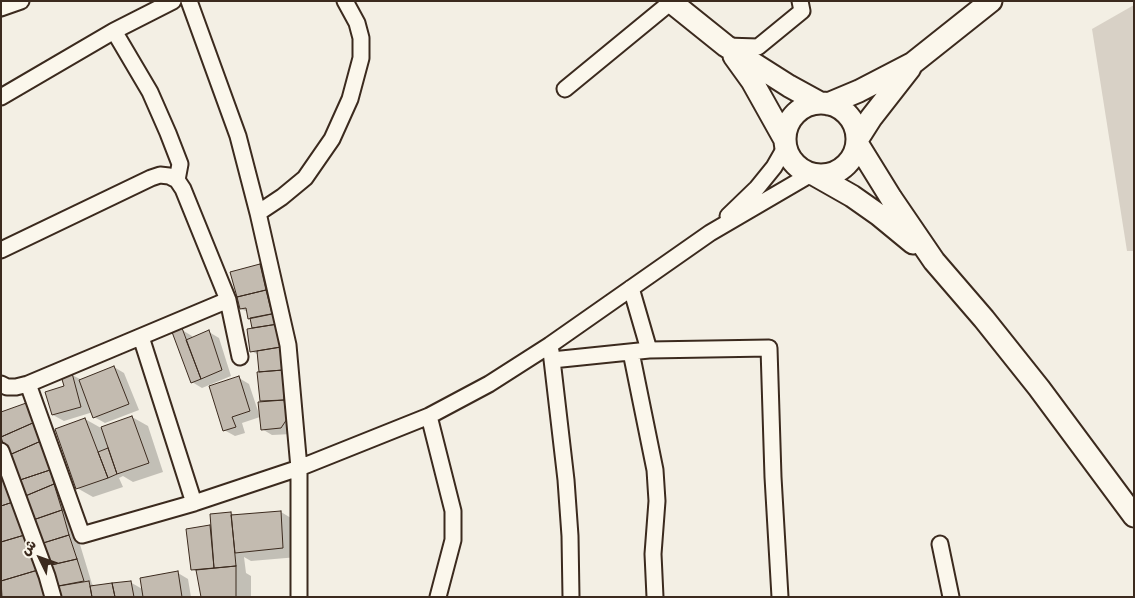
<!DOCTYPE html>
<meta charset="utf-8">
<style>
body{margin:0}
#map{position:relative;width:1135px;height:598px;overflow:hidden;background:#f3efe4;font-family:Mynerve,"Playpen Sans Arabic",sans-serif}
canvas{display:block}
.frame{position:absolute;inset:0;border:2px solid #3b2a1e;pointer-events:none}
.north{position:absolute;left:15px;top:533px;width:50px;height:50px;-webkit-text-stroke:4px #fbf7ec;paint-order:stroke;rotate:312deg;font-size:14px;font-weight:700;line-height:20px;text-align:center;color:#3b2a1e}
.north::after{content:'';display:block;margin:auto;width:18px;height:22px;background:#3b2a1e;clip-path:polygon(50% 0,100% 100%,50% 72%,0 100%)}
</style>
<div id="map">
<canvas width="1135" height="598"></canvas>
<div class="frame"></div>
<div class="north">ش</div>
</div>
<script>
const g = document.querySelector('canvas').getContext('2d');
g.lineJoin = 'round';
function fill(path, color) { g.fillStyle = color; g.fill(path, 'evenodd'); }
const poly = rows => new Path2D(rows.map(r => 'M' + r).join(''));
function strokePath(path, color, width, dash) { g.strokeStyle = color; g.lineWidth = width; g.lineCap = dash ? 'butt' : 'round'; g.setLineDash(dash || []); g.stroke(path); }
const green = poly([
 [1134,5,1134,251,1127,251,1092,29]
]);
const shadow = poly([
 [259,266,270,272,281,320,292,434,272,435,262,429,262,403,258,373,261,373,259,355,251,351,256,329,253,327,252,319,248,312,241,309],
 [182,330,192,336,193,338,209,332,219,338,231,376,202,388,192,382],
 [114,367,124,373,139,410,105,423,94,417,93,412,64,421,53,415,72,375,82,380],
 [239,378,249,384,260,417,242,423,245,433,235,436,224,430],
 [39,410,92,584,97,587,130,582,144,590,178,573,188,579,191,597,1,597,1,414],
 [132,417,148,426,163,472,133,482,123,476,119,478,123,487,93,497,77,488,85,419,101,428],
 [281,512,296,521,298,557,251,561,244,557,246,573,251,576,251,597,202,597,197,572,192,569,187,530,212,526,231,513,236,516]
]);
const building = poly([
 [260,264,266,290,237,297,230,272,260,264],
 [266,290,272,314,248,319,246,308,240,309,237,297,266,290],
 [276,313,278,324,252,328,250,318,276,313],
 [278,324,281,347,250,352,247,329,278,324],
 [182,328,201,379,191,383,172,332,182,328],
 [209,330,222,370,201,379,186,340,209,330],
 [281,347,283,370,259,372,257,351,281,347],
 [114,366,129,404,93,418,79,380,114,366],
 [283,370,284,400,260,401,257,372,283,370],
 [72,373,81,407,52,415,45,392,64,386,61,376,72,373],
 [239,376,250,411,232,417,236,427,223,431,209,386,239,376],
 [284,400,287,419,281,428,261,430,258,402,284,400],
 [29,402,35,422,1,437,1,412,29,402],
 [132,416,149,463,117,474,101,427,132,416],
 [85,418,108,478,76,489,55,429,85,418],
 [35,422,41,441,7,456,1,437,35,422],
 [41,441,50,470,17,481,7,456,41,441],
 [108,448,117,474,108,478,98,452,108,448],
 [1,462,16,501,1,506,1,462],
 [50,470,54,484,23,497,17,481,50,470],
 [54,484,62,510,33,520,23,497,54,484],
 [16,501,28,534,1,542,1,506,16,501],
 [62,510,69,535,40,544,33,520,62,510],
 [281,511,283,548,235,553,231,515,281,511],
 [231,512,236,566,214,568,210,514,231,512],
 [210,525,214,568,191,570,186,529,210,525],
 [28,534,38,570,1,581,1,542,28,534],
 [69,535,77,559,47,566,40,544,69,535],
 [77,559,84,581,53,587,47,566,77,559],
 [236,566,236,597,201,597,196,570,236,566],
 [38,570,47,597,2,597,1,581,38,570],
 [178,571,182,597,143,597,140,578,178,571],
 [89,581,92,597,55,597,53,587,89,581],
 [131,581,134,597,115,597,112,583,131,581],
 [112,583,115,597,92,597,90,586,112,583]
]);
const minor = poly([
 [189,1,238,136,258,213,288,345,299,468,299,597],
 [1,8,21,1],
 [114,31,150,92,168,133,180,164,177,180],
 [726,46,758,47,802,11,800,1],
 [565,89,671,2],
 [1,97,114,31,173,1],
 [258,213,282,197,305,178,332,139,350,99,361,58,361,38,357,23,345,1],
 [728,216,757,188,774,167,786,146],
 [1,250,151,178,160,175,169,176,177,180,183,189,228,300,240,357],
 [631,288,649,350],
 [141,337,194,503],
 [551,351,566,480,570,536,571,597],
 [631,352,655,470,657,501,653,554,655,597],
 [552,360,649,350,769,348,773,477,780,597],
 [1,384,7,387,16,387,28,384,228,300],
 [28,384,82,535,194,503,299,468,429,416,489,384,550,345,710,233,811,174],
 [429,416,453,511,453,540,438,597],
 [1,451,47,576,53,597],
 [940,544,951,597]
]);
const secondary = poly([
 [670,1,726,46,789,86,820,103],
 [734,56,752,81,785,140],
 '785 139a36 36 0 1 1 72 0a36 36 0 1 1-72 0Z',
 [828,104,859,91,913,63,991,1],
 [857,140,871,118,910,68],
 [857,143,891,198,934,261,984,319,1039,388,1134,516],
 [815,175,852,196,879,215,913,243]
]);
fill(green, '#d8d1c6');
fill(shadow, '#0003');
fill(building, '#c3bbb0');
strokePath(building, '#3b2a1e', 1);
strokePath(minor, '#3b2a1e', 19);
strokePath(secondary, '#3b2a1e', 25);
strokePath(minor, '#fbf7ec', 15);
strokePath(secondary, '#fbf7ec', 21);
</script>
